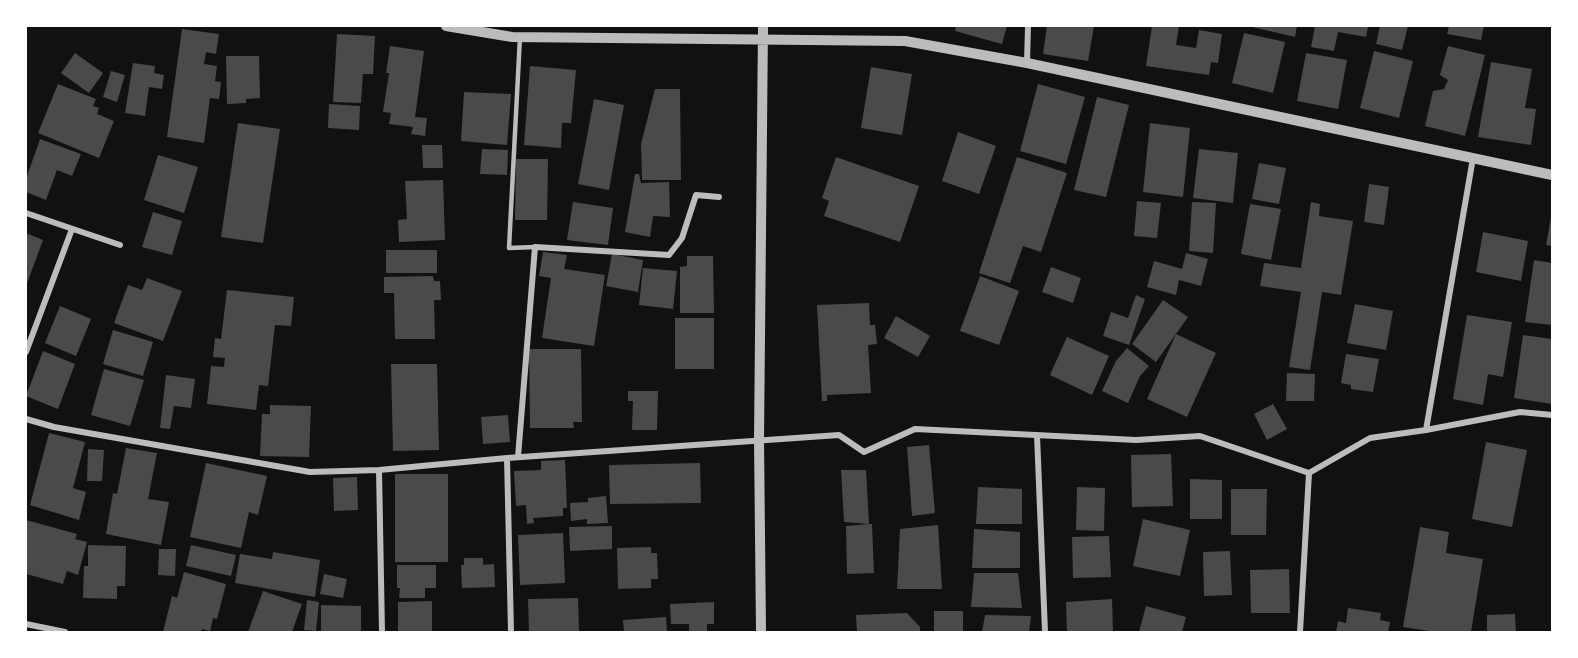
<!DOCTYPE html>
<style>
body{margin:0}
#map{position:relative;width:1578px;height:658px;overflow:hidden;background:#111;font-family:Rubik,sans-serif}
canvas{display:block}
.frame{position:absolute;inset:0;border:27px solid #fff;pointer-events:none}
</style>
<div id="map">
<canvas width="1578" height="658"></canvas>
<div class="frame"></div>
</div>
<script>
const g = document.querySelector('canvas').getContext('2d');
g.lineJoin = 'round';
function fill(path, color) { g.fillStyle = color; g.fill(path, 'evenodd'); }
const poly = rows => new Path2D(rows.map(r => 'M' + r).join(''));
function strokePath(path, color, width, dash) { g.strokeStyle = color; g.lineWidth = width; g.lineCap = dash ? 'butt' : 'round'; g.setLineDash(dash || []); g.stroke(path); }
const building = poly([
 [956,26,1007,26,1002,44,955,31],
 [1047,26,1094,26,1088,61,1043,54],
 [1152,26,1179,26,1176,45,1196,48,1199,30,1222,34,1218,63,1211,62,1209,75,1146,66],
 [1248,26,1297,26,1295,37],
 [1315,26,1363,26,1368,27,1366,37,1338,32,1334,51,1311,47],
 [1380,26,1408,26,1402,50,1376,44],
 [1449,26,1484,26,1481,40,1447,34],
 [182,29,219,34,216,54,206,52,204,64,217,66,215,81,221,82,219,99,210,98,204,143,167,137],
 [1244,33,1285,42,1273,93,1232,83],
 [337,34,375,36,373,74,363,74,361,103,333,102],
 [390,46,424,51,415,117,427,118,425,136,411,134,413,127,389,124,391,113,383,112,389,73,386,73],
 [1448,46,1485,55,1465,136,1425,126,1433,91,1444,89,1448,80,1440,75],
 [1374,51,1413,61,1399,118,1360,108],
 [75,53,103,73,89,93,61,73],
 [1306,53,1347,60,1338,109,1297,101],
 [226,56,259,56,260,98,246,99,246,103,227,104],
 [1491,62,1532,69,1525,108,1536,109,1531,145,1478,137],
 [133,63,155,66,154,73,164,75,162,89,149,87,145,116,125,113],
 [530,66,576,70,571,123,562,123,561,148,524,145],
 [871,67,912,74,902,135,861,128],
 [111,71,125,75,117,102,103,97],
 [58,84,96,99,93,106,99,108,97,114,114,121,99,158,38,133],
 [1038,84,1085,97,1066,164,1020,151],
 [655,89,680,89,681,180,642,180,641,144],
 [464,92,511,94,507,145,461,141],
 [1097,97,1129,105,1106,197,1074,190],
 [594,99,624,105,609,190,578,184],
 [329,104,360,106,359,130,328,128],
 [238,123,280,129,263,243,221,237],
 [1150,123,1190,128,1183,197,1143,192],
 [958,132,996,146,979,194,942,181],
 [40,139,81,154,72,176,57,170,46,200,26,192,26,179],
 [422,145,442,145,443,168,423,168],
 [482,149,508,150,507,175,480,174],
 [1199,149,1238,153,1233,203,1193,198],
 [158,155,198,167,184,213,144,200],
 [836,157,919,186,900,242,824,216,829,201,822,198],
 [1017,157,1067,173,1041,252,1023,246,1010,283,979,273],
 [516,159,548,159,547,220,515,220],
 [1259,163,1286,168,1279,204,1252,199],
 [635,174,639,174,641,183,669,182,670,217,653,216,650,237,625,232],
 [443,180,445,240,399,242,398,220,407,219,405,181],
 [1369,184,1389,187,1384,225,1364,222],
 [1137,201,1161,203,1157,238,1134,236],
 [573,202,613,208,608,245,567,240],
 [1192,202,1216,203,1213,253,1189,251],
 [1311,202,1320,204,1319,216,1353,221,1341,295,1322,292,1310,370,1289,367,1301,292,1260,286,1264,263,1301,268],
 [1250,204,1281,209,1271,260,1241,254],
 [153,212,182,221,172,255,142,247],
 [1551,217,1552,217,1552,246,1546,245],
 [1483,232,1528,241,1521,281,1476,272],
 [26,233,43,240,26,286],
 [386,250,437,250,437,273,386,273],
 [543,252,567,255,564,269,605,275,594,346,542,338,551,278,539,276],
 [1186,253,1208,259,1201,286,1179,280,1176,295,1147,287,1154,261,1182,269],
 [612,254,643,260,638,292,606,286],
 [687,256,713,256,714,313,680,313,680,267,687,266],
 [1534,260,1552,263,1552,325,1525,322],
 [1051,267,1081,278,1073,303,1042,292],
 [643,268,677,271,673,309,639,305],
 [433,276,434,281,440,281,441,300,434,300,435,339,395,339,394,293,384,293,384,277],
 [980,276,1019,291,999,345,960,331],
 [147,278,182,291,163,341,114,323,128,285,142,290],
 [227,290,294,297,291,326,275,325,268,386,259,385,256,410,207,404,211,366,224,367,225,358,213,357,215,338,221,339],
 [1136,295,1145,299,1129,345,1103,336,1111,312,1128,318],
 [1163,300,1188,317,1156,362,1132,344],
 [869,303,870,325,875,325,877,344,868,345,871,393,827,395,827,401,822,401,817,305],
 [1355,304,1393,311,1386,350,1347,343],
 [60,306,91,319,76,356,45,343],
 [1467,315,1512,322,1503,377,1488,374,1483,405,1453,399],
 [896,316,930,336,918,357,884,338],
 [675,318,714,318,714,369,675,369],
 [113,330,153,342,143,376,103,364],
 [1176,334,1216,353,1187,417,1147,399],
 [1523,335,1552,339,1552,404,1514,398],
 [1067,337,1109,356,1092,395,1050,375],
 [1127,348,1149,366,1140,376,1128,403,1102,391,1116,361],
 [529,349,581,349,582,422,573,422,574,428,530,428],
 [43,351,75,364,58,409,26,396],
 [1346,354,1379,359,1373,392,1351,389,1351,385,1341,383],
 [391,364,437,364,439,450,393,451],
 [104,369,144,380,130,426,91,415],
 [1287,373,1315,374,1314,401,1286,401],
 [166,375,195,379,191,408,174,406,170,429,160,428],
 [628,391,658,391,657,430,632,430,633,401,628,401],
 [1273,404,1287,429,1267,440,1254,414],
 [270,405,311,406,309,457,260,456,262,414,270,414],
 [508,415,510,442,483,444,481,417],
 [49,433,85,442,73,488,86,492,79,520,30,505],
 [1486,442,1527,450,1512,527,1472,519],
 [929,445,935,513,912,516,907,447],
 [126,448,157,453,148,499,169,502,161,545,106,534,113,493,117,494],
 [88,449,104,450,102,481,87,481],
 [1171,454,1173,506,1132,507,1131,455],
 [565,460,567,508,563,508,563,516,533,518,534,523,527,524,526,505,516,506,514,471,541,470,541,461],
 [206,463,267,476,258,515,249,512,241,548,190,537],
 [700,463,701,503,610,504,609,465],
 [841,470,866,470,869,524,872,524,874,573,847,574,846,526,869,524,844,522],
 [395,474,448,474,448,562,395,562],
 [357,477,358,510,334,511,333,478],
 [1190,479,1222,480,1222,519,1190,519],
 [978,487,1022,489,1022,524,976,524],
 [1077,487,1105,488,1104,531,1076,530],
 [1231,489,1267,489,1266,535,1231,535],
 [606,496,608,523,587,524,587,519,571,521,570,503,588,502,588,498],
 [1143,519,1190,530,1180,576,1133,566],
 [26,520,77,534,75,539,87,542,78,575,67,571,63,584,26,574],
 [938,525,942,589,897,589,900,529],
 [612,526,612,549,570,551,569,527],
 [1420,527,1449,532,1446,553,1483,559,1471,632,1436,632,1403,627],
 [974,529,1020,532,1020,568,972,568],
 [563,533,565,583,520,585,518,535],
 [1109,536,1111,577,1073,578,1072,537],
 [88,545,126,546,125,586,117,586,117,599,83,598,84,566,88,566],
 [191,545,236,555,231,576,186,566],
 [651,547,651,553,657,553,658,579,651,579,651,588,618,589,617,548],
 [159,549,176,549,175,576,158,575],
 [1230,551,1232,595,1204,596,1203,552],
 [273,552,320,560,315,597,235,583,240,554,272,559],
 [464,558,483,558,483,565,494,564,495,587,462,588,461,565,464,565],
 [397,565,436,565,436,588,425,588,425,598,399,598,400,588,397,588],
 [1289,569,1290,613,1251,613,1250,570],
 [184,572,226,584,217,619,213,618,210,631,202,629,201,632,163,632,172,596,177,598],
 [974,573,1018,573,1022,608,971,607],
 [324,574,347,579,343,598,320,594],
 [263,591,302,604,292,632,248,632],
 [578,598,579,632,529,632,528,599],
 [1112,599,1113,632,1067,632,1066,602],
 [307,600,319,602,316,631,304,630],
 [432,601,432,632,398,632,398,602],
 [714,602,714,624,707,624,707,632,689,632,689,624,671,624,670,604],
 [321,605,361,606,361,632,321,632],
 [1146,606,1186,617,1182,632,1139,632],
 [1348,608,1381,613,1380,620,1390,622,1388,632,1336,632,1338,621,1346,623],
 [934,611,963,611,963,631,934,632],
 [907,613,920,627,920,632,857,632,856,615],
 [1515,614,1516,632,1487,632,1487,615],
 [985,615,1031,616,1029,632,982,632],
 [666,617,667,632,624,632,623,620]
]);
const service = poly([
 [520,37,509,248,535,247]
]);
const minor = poly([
 [1027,63,1028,26],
 [26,213,120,245],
 [26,352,72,229],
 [26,419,54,427,310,472,379,470,507,458,839,435,864,452,915,429,1136,440,1200,436,1309,473],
 [1426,430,1473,158],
 [1037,435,1045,632],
 [518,457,535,247,669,255,682,238,696,195,719,197],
 [507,458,511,632],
 [379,470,382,632],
 [1309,473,1370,438,1426,430,1520,412,1552,415],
 [26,624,65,632],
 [1300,632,1309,473]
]);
const tertiary = poly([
 [446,26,512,37,905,41,1027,63,1552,175],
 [761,632,759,439,763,26]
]);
fill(building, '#4a4a4a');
strokePath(service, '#bcbcbc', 4.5);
strokePath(minor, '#bcbcbc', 6);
strokePath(tertiary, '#bcbcbc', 10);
</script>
